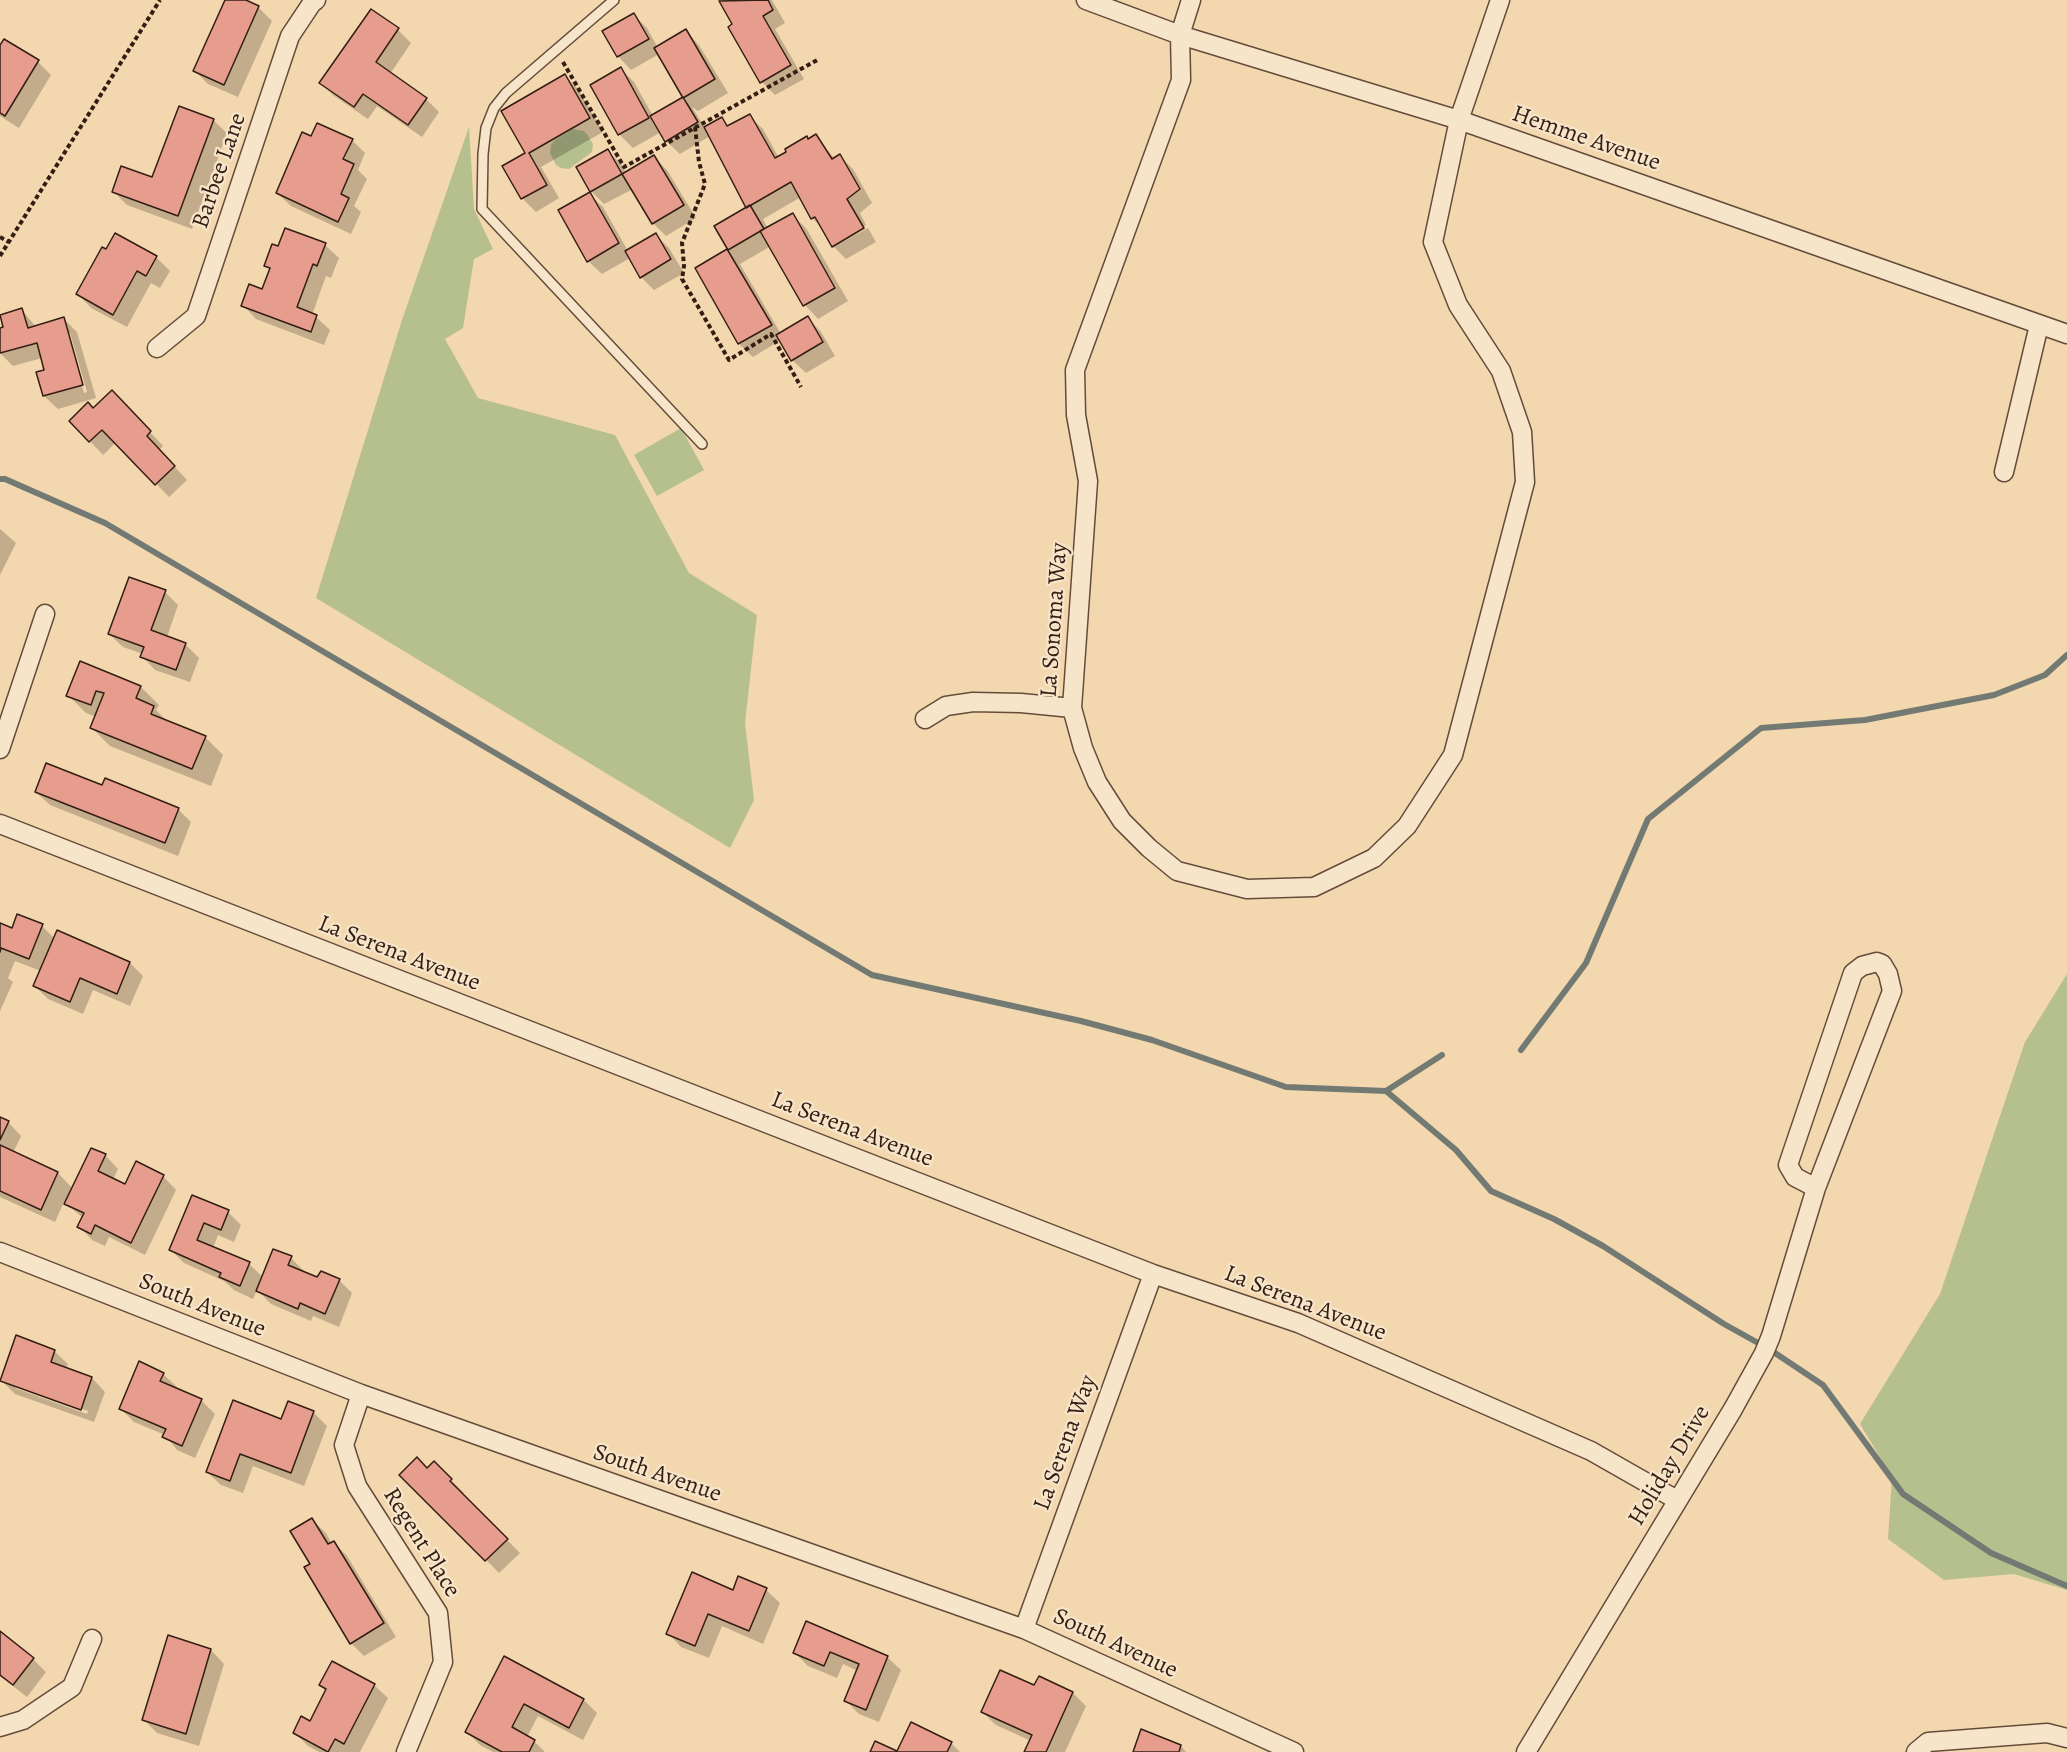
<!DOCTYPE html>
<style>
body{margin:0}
canvas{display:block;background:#f3d7ae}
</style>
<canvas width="2067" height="1752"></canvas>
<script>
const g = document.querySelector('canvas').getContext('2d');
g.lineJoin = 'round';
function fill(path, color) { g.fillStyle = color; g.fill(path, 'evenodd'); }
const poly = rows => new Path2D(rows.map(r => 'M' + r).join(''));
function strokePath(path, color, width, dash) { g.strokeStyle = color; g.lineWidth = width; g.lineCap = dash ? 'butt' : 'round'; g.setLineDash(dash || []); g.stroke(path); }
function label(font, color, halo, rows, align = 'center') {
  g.font = font + ' Alegreya,serif'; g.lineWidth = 4.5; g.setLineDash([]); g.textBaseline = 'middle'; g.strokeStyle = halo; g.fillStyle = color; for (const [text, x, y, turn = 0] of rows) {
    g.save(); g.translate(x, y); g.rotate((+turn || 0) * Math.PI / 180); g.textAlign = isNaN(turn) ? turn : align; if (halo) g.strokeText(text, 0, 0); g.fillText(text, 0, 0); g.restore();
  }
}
const green = poly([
 [469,127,474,209,493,249,474,259,463,328,445,339,478,398,615,435,689,573,757,615,745,723,754,800,730,848,316,598,402,320],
 [573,129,584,131,587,134,593,144,592,152,569,169,561,168,556,165,550,153,551,145,555,140],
 [681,428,704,470,657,496,634,455],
 [2067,974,2067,1590,2014,1574,1944,1580,1888,1539,1892,1477,1860,1424,1940,1294,2025,1042]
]);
const shadow = poly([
 [227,0,242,0,258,7,272,21,238,97,208,84,195,71],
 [723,0,772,0,785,23,775,29,804,79,775,95,762,82,734,25,721,1],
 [634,15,647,28,658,48,686,31,699,45,728,93,698,111,692,107,705,128,722,119,730,127,749,116,763,129,779,158,815,136,835,159,840,156,853,169,872,203,860,213,866,225,835,243,835,246,868,228,876,242,846,259,833,246,823,229,812,218,801,197,763,219,768,229,792,215,806,228,848,301,818,319,805,305,771,246,740,264,781,334,808,318,821,332,835,356,806,373,792,360,781,340,753,357,739,344,697,269,730,250,716,226,748,208,710,136,680,154,666,141,661,132,633,148,620,135,592,85,621,69,634,82,653,116,688,103,659,54,631,70,618,56],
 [398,30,411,43,390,74,426,99,439,112,422,137,377,106,368,119,334,96,321,83],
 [0,48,38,62,51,75,19,128,0,116],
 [565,76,578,89,603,132,541,167,559,198,536,212,522,198,504,167,527,154],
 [213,120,227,133,192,229,127,205,113,191,153,179],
 [312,138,352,140,365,153,358,170,367,179,354,206,361,212,351,234,291,206,277,193],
 [608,151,621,164,626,173,654,157,667,170,696,218,666,236,653,223,633,189,604,204,591,191],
 [589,194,603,207,628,251,656,235,669,248,684,273,654,290,641,277,630,258,602,274,588,261],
 [325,245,339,258,331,278,326,276,312,315,316,317,330,330,324,345,256,319,243,305,263,291,271,271,265,265,279,248],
 [156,257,170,271,160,288,151,283,127,327,91,308,78,294],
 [22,310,36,327,64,319,77,332,96,398,58,409,44,396,38,374,46,371,42,358,13,366,0,353,0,329,5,328],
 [67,333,70,333,87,392,84,393],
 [125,405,163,446,159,450,187,480,169,497,116,442,103,455,71,421,94,409],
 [0,529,16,543,0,575],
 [165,592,178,605,167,637,185,644,199,658,190,682,155,670,142,656,143,654,123,647,109,634],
 [81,663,141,687,159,705,156,710,168,722,205,737,223,755,211,786,110,746,92,728,96,717,86,713,68,695],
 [36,792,178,809,191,822,178,856,50,805],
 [0,925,13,930,42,926,55,939,130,963,143,976,130,1006,93,990,83,1014,48,999,35,986,41,971,15,961,8,978,13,982,0,1011],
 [0,1119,8,1122,21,1136,13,1153,58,1173,73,1189,105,1155,118,1169,113,1180,126,1186,163,1176,176,1190,145,1255,109,1237,105,1246,92,1240,79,1226,83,1218,64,1202,55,1222,0,1197],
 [193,1197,228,1212,241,1225,234,1242,218,1235,213,1248,249,1264,263,1277,291,1258,304,1271,303,1273,318,1279,339,1280,352,1293,339,1327,313,1316,311,1321,271,1304,257,1290,253,1299,234,1290,224,1281,184,1263,171,1250],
 [54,1351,68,1364,66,1369,92,1378,105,1392,94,1422,15,1394,1,1380],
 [15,1385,88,1411,87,1414,15,1388],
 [163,1374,177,1387,176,1389,201,1400,215,1414,195,1458,177,1450,165,1435,134,1422,121,1409],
 [289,1403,314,1413,327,1426,304,1486,253,1466,243,1493,221,1485,207,1472,282,1421],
 [434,1463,464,1493,462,1495,520,1553,499,1573,402,1475,427,1470],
 [312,1520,326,1533,332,1544,334,1543,347,1556,396,1637,364,1656,351,1643,312,1564],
 [739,1578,766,1590,780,1603,763,1644,722,1626,709,1658,681,1647,668,1633,733,1592],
 [807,1623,887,1657,901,1670,879,1722,859,1714,846,1701,858,1671,843,1664,837,1678,808,1666,795,1653],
 [0,1633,33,1659,46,1672,27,1697,0,1676],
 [211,1650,224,1664,199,1746,157,1733,144,1720],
 [505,1658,584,1700,597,1713,583,1740,538,1716,527,1737,534,1741,545,1752,493,1752,480,1745,467,1732],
 [321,1685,374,1685,388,1698,360,1752,319,1752,308,1746,295,1733,311,1723,327,1691],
 [1035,1687,1073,1693,1086,1706,1065,1752,1026,1752,1031,1741,996,1725,982,1712],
 [951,1743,960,1752,899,1752],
 [1181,1746,1186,1752,1134,1752]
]);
const stream = poly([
 [0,479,5,479,105,523,872,975,1081,1021,1152,1040,1286,1087,1386,1091,1442,1055],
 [1521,1050,1586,963,1648,819,1761,728,1865,720,1994,695,2045,675,2067,655],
 [1386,1091,1456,1150,1491,1191,1554,1219,1603,1246,1724,1324,1769,1349,1823,1385,1903,1494,1991,1553,2067,1586]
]);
const building = poly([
 [225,0,246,0,259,6,224,85,193,71,225,0],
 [768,0,773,10,763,16,791,65,760,83,728,27,732,24,719,1,768,0],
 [371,9,399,28,376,62,427,98,408,125,363,94,354,107,319,83,371,9],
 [634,13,649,39,617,57,602,31,634,13],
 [686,29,715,79,683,98,654,48,686,29],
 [4,39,39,60,5,116,0,113,0,45,4,39],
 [621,67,649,118,618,135,590,85,621,67],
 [565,74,590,118,529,153,547,185,521,199,502,166,525,153,501,111,565,74],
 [683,97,698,122,665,142,650,116,683,97],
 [179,106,214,119,178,216,112,192,121,166,152,177,179,106],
 [750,114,775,158,786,152,785,149,807,136,808,139,816,134,832,159,840,154,860,189,847,199,864,228,832,247,815,217,811,219,791,182,746,208,704,127,722,117,727,126,750,114],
 [317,123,353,139,343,159,354,164,341,194,349,198,338,222,276,193,302,132,311,136,317,123],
 [608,149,622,174,590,192,576,167,608,149],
 [654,155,684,205,652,224,622,174,654,155],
 [590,192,619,243,587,262,558,210,590,192],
 [750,205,764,229,728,250,714,226,750,205],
 [793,213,835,288,803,306,760,231,793,213],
 [285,228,326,243,317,266,313,264,297,307,317,315,311,332,241,306,249,284,262,289,270,268,264,266,272,244,278,246,285,228],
 [115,233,157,256,146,276,137,271,113,315,76,294,102,247,106,249,115,233],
 [656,233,671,259,640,278,625,251,656,233],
 [727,249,772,325,738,344,695,268,727,249],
 [22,308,28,328,64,317,83,385,43,396,36,372,44,370,37,343,0,353,0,328,3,327,0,315,22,308],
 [808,316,823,342,791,361,776,335,808,316],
 [112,390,151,431,147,436,175,466,155,485,102,430,89,442,69,421,88,402,93,408,112,390],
 [129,577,166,590,151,630,186,643,176,670,140,657,144,647,108,634,129,577],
 [80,661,141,686,136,698,154,706,151,714,206,736,192,769,90,728,104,693,96,691,91,705,66,696,80,661],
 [46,763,102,785,105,778,179,808,165,843,35,792,46,763],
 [17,914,43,924,29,959,1,948,0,952,0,923,12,928,17,914],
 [57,930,130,962,117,994,80,978,70,1002,33,986,57,930],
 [0,1117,9,1121,0,1140,0,1117],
 [0,1145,58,1172,41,1210,0,1191,0,1145],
 [91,1148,106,1154,98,1171,125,1184,136,1161,164,1175,131,1243,95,1225,91,1234,77,1227,84,1213,64,1204,91,1148],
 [192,1195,229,1210,221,1230,204,1223,197,1240,250,1262,240,1286,219,1277,221,1273,169,1250,192,1195],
 [273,1249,292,1256,288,1265,317,1277,321,1271,340,1279,325,1314,300,1303,298,1309,256,1291,273,1249],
 [16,1335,55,1350,51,1362,92,1377,81,1410,0,1381,16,1335],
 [139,1361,164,1373,160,1381,202,1399,182,1446,162,1437,166,1429,119,1409,139,1361],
 [233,1400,281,1419,288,1401,314,1411,291,1473,240,1454,230,1481,206,1472,233,1400],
 [417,1457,427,1468,434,1461,452,1479,450,1481,508,1539,485,1561,399,1475,417,1457],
 [312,1518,328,1544,334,1541,384,1623,350,1644,304,1567,310,1564,290,1531,312,1518],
 [692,1572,733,1590,738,1576,767,1588,749,1631,708,1614,695,1646,666,1634,692,1572],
 [806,1621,888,1656,866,1710,844,1701,859,1664,830,1652,824,1666,793,1653,806,1621],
 [0,1631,34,1658,13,1685,0,1675,0,1631],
 [168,1635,211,1649,186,1734,142,1720,168,1635],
 [504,1656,584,1699,569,1728,524,1704,512,1727,535,1740,529,1752,502,1752,465,1732,504,1656],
 [332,1661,375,1684,344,1744,335,1739,328,1752,293,1733,301,1716,310,1721,326,1689,319,1685,332,1661],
 [1000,1670,1034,1685,1039,1676,1073,1692,1046,1752,1024,1752,1032,1735,981,1712,1000,1670],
 [911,1722,952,1742,947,1752,870,1752,875,1741,897,1751,911,1722],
 [1141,1729,1181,1745,1179,1752,1133,1752,1141,1729]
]);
const path = poly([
 [563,62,624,167,819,59],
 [695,127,699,162,705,184,682,243,684,266,682,279,729,360,771,334,801,387],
 [0,237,9,242],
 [0,256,160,0]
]);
const service = poly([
 [614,0,506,93,494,108,486,128,483,154,482,209,702,444]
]);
const minor = poly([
 [1086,0,1180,35,1459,120,2067,334],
 [1191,0,1180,35,1181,80,1075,370,1076,415,1088,481,1072,708,1083,748,1097,782,1122,821,1149,848,1177,871,1247,889,1314,887,1374,858,1407,826,1453,755,1525,482,1522,432,1501,371,1458,305,1433,242,1459,120,1500,0],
 [157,348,196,316,290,36,312,3,316,0],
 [2004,472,2039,325],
 [925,719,946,706,973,702,1021,703,1072,708],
 [0,749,45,614],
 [0,824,1153,1274,1298,1323,1591,1451,1677,1500],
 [0,1252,361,1394,1024,1629,1294,1752],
 [361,1394,344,1445,357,1486,438,1613,443,1662,406,1752],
 [1024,1629,1153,1274],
 [0,1727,23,1720,72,1687,92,1639],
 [1526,1752,1733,1409,1764,1353,1771,1336,1816,1188,1892,991,1888,974,1882,964,1877,962,1862,966,1853,973,1788,1165,1795,1177,1816,1188],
 [1916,1752,1928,1742,2047,1733,2067,1738]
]);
const streetNames = [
 ["Hemme Avenue",1586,139,19],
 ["Barbee Lane",220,171,-71],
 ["La Sonoma Way",1055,620,-86],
 ["La Serena Avenue",399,954,21],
 ["La Serena Avenue",852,1130,21],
 ["La Serena Avenue",1305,1304,21],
 ["South Avenue",202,1306,22],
 ["La Serena Way",1066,1443,-70],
 ["Holiday Drive",1670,1466,-59],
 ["South Avenue",657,1474,19],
 ["Regent Place",421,1543,58],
 ["South Avenue",1115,1644,25]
];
fill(green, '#b6bf8e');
fill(shadow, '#0003');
strokePath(stream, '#737a73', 6);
fill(building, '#e79d8d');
strokePath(building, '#341e14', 1.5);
strokePath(service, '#644c3a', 12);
strokePath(minor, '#644c3a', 21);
strokePath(path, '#341e14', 4, [4.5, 3]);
strokePath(service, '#f7e5ca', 9);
strokePath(minor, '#f7e5ca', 18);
label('24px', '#341e14', '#f7e5ca', streetNames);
</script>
